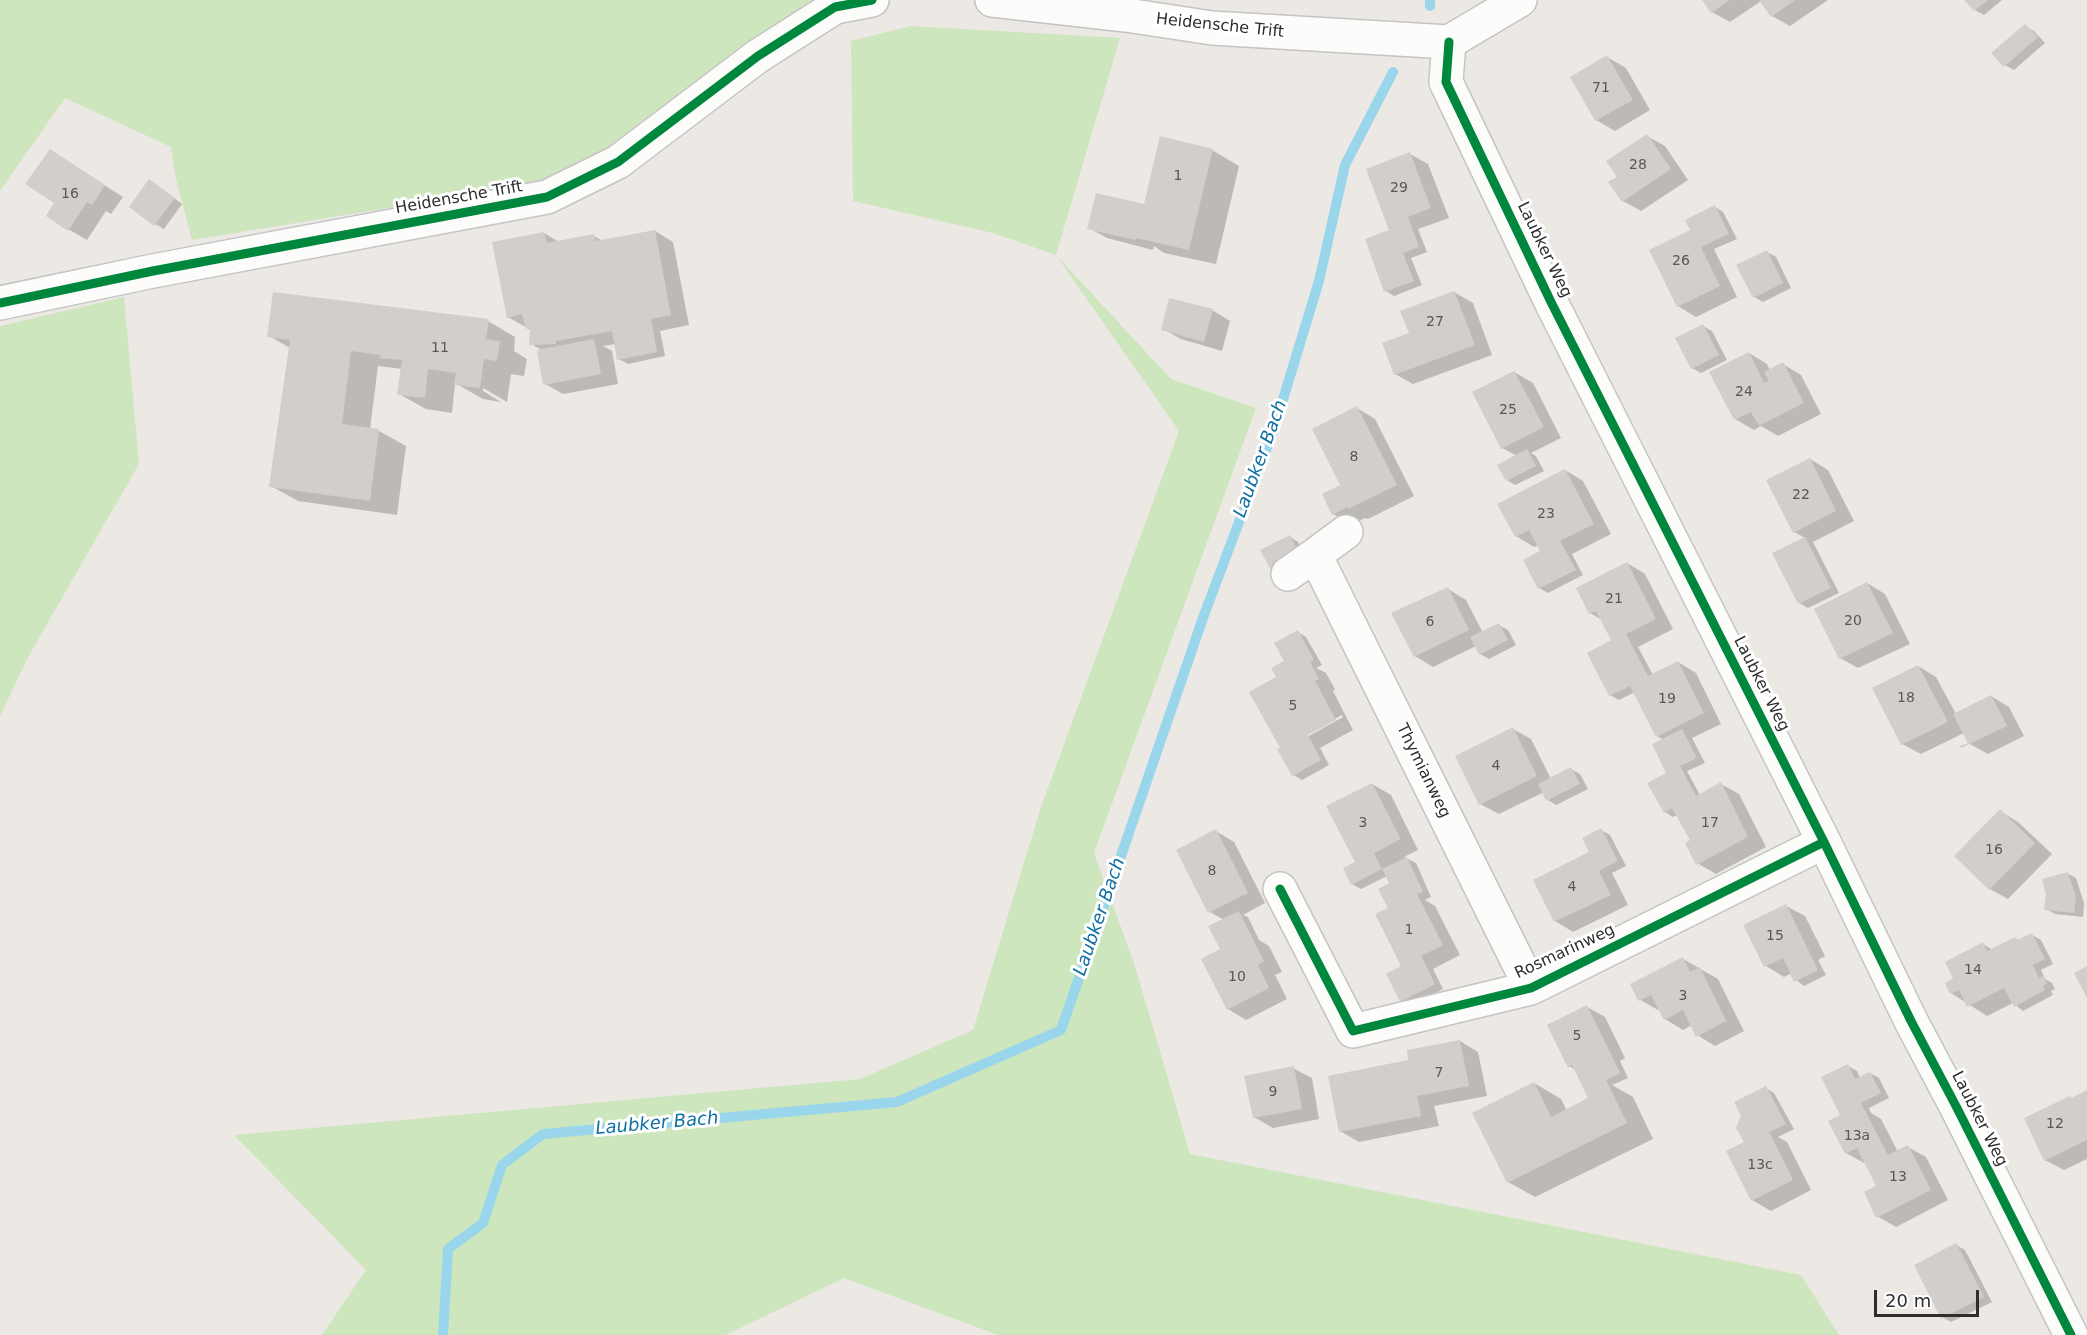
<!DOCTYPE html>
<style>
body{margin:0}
#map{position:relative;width:2087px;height:1335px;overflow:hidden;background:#ece8e4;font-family:"DejaVu Sans",sans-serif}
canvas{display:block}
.scale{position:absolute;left:1874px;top:1290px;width:105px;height:27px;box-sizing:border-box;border:3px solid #2e2e2e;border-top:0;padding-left:8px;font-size:18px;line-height:21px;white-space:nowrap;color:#2e2e2e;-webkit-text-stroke:4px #fff;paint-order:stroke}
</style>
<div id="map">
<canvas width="2087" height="1335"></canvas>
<div class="scale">20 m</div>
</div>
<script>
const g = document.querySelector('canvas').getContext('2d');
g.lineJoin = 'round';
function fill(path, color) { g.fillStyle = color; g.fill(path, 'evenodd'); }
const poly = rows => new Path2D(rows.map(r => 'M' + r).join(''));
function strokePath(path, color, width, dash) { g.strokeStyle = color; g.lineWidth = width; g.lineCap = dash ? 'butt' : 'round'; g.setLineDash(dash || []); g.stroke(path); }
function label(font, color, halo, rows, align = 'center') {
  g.font = font + ' "DejaVu Sans",sans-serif'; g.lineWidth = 6; g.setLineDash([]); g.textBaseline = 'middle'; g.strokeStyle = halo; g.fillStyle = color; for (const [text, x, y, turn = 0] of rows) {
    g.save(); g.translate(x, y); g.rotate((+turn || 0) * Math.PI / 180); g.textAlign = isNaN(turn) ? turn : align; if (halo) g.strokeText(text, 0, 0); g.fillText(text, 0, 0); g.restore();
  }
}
const green = poly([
 [0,0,812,0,612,147,535,184,192,240,176,179,171,147,65,98,0,191],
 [911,26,1120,38,1056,255,1171,379,1256,408,1094,853,1135,966,1190,1154,1801,1275,1839,1335,998,1335,844,1278,726,1335,322,1335,366,1270,234,1135,860,1079,973,1030,1041,807,1179,431,1056,255,993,233,853,201,851,41],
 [124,297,139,464,28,657,0,716,0,326]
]);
const shadow = poly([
 [1704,0,1828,0,1790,26,1772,16,1761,1,1730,22,1712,12],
 [1966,0,2002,0,1984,15,1975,10],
 [2025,26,2034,31,2045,43,2014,70,2005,65],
 [1607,57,1626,68,1650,110,1615,131,1596,120,1572,78],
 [1647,136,1665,146,1688,180,1641,211,1623,201,1619,177],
 [1212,150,1239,166,1216,264,1164,253,1154,246,1153,250,1107,238,1089,228,1143,205],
 [51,151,123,197,111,214,106,211,87,240,68,229,56,203],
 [1410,154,1428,164,1449,218,1418,229,1427,252,1411,258,1422,285,1394,296,1386,291,1391,231],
 [158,186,182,204,164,229,155,224],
 [1715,207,1723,212,1737,239,1714,249,1737,297,1696,317,1678,306,1693,230],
 [655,231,673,242,689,325,660,331,665,356,628,364,619,359,616,344,603,346,612,351,618,384,563,394,545,384,542,350,531,344,531,330,508,317,544,233,559,242,594,236,603,241],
 [1767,252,1776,257,1791,288,1763,302,1754,297],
 [1454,292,1473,303,1492,355,1413,384,1395,374,1411,334],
 [1212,310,1230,321,1222,351,1181,339,1163,329],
 [488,321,515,337,514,351,527,359,524,376,511,374,507,402,483,388,483,391,501,402,483,399,455,383,452,413,426,409,399,394,402,369,378,366,370,429,379,431,406,446,397,515,298,501,271,486,290,348,269,336],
 [1703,326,1712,331,1727,360,1701,373,1692,368],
 [1749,353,1767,364,1770,370,1783,364,1801,375,1821,414,1778,436,1761,426,1754,430,1735,419],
 [1514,372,1533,383,1561,438,1531,453,1536,456,1544,471,1515,485,1507,480,1517,456,1502,448],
 [1357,408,1375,419,1414,496,1368,519,1365,518,1352,524,1333,514,1342,485],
 [1810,459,1828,470,1854,521,1813,542,1839,593,1808,608,1799,603,1805,538,1794,532],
 [1565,470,1583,481,1611,534,1572,554,1583,575,1548,593,1539,588,1543,551,1538,545,1534,547,1516,536],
 [1290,537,1298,542,1310,565,1283,578],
 [1627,563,1645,574,1673,629,1638,647,1653,675,1678,662,1696,673,1721,724,1692,738,1705,763,1687,771,1700,795,1721,784,1739,794,1766,847,1716,874,1697,863,1692,841,1677,815,1673,817,1665,812,1668,774,1664,740,1657,736,1635,692,1619,700,1610,695,1613,642,1602,620,1590,613],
 [1867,583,1885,594,1910,644,1858,668,1840,658],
 [1448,589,1466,600,1483,633,1499,625,1508,630,1516,645,1489,659,1480,654,1476,646,1433,667,1415,656],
 [1298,632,1306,637,1322,665,1316,668,1326,673,1335,689,1333,691,1353,730,1320,748,1329,765,1302,780,1293,775,1283,748,1278,678],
 [1342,715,1343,717,1307,737,1305,735],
 [1918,666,1936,677,1956,714,1991,696,2009,707,2024,736,1988,754,1970,744,1964,733,1921,754,1902,744],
 [1513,729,1531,739,1551,779,1571,769,1580,774,1588,789,1556,805,1548,800,1544,792,1499,814,1480,804],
 [1372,784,1391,795,1418,850,1404,857,1416,863,1431,897,1425,900,1435,906,1460,955,1433,969,1443,989,1410,1006,1401,1001,1404,966,1391,908,1391,884,1387,876,1361,889,1352,884],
 [2000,811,2018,822,2052,854,2008,899,1990,889],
 [1601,830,1610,835,1626,866,1612,873,1628,905,1573,932,1555,921],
 [1216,831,1234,842,1265,903,1243,915,1248,917,1259,940,1269,946,1282,972,1275,975,1287,999,1246,1020,1228,1009,1223,949,1224,920,1210,912],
 [2067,873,2076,878,2084,903,2083,917,2055,914,2046,909],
 [1786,906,1805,916,1825,956,1818,960,1826,975,1804,986,1796,980,1792,973,1784,977,1766,966],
 [2032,935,2041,940,2053,964,2041,970,2045,979,2052,983,2055,989,2051,991,2053,995,2023,1011,2013,1003,1987,1016,1951,993,1955,979,1983,944,1993,950,2015,938,2020,941],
 [1683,959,1718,979,1744,1031,1715,1046,1697,1035,1692,1025,1683,1030,1665,1019,1660,1009,1658,1010,1639,999],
 [1587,1007,1605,1017,1625,1058,1620,1061,1628,1078,1612,1085,1633,1097,1653,1139,1535,1197,1508,1182,1534,1083,1561,1099,1567,1111,1590,1099,1576,1070,1569,1066],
 [1460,1041,1478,1052,1487,1096,1434,1106,1439,1126,1359,1142,1340,1131,1410,1061],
 [1848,1066,1857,1071,1860,1078,1870,1073,1879,1078,1889,1098,1869,1108,1871,1113,1881,1119,1898,1152,1908,1147,1926,1157,1948,1200,1896,1227,1877,1216,1878,1187,1866,1162,1864,1163,1846,1153,1843,1118],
 [1293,1068,1312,1078,1319,1119,1273,1128,1254,1117],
 [1766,1088,1774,1093,1794,1129,1778,1137,1787,1142,1811,1190,1771,1211,1752,1200,1747,1142],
 [2087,1092,2087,1159,2064,1170,2045,1160,2070,1097,2073,1099],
 [1956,1245,1965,1250,1992,1302,1951,1322,1942,1317]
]);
const stream = poly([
 [1430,6,1430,0],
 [443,1335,448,1249,483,1223,502,1165,543,1134,897,1102,1061,1030,1204,615,1274,429,1319,281,1345,165,1393,72]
]);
const building = poly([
 [1702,0,1730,0,1711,13],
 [1759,0,1795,0,1771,17],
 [1964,0,1988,0,1974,11],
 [2025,24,2038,37,2004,67,1991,53],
 [1607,55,1633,100,1595,121,1570,77],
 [1647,134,1671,169,1622,202,1608,182,1617,177,1606,161],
 [1160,136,1213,149,1189,250,1136,238,1135,240,1087,229,1096,193,1144,204],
 [50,149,105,185,92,205,87,202,68,231,46,216,54,203,25,184],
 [1410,152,1431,208,1408,217,1419,247,1403,253,1414,281,1384,292,1365,239,1389,230,1366,169],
 [149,179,175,198,154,226,129,207],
 [1715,205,1729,234,1701,247,1720,286,1677,307,1649,250,1690,230,1685,220],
 [655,230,671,315,651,319,657,352,617,360,612,331,556,341,556,344,529,345,530,328,526,329,522,314,507,318,492,242,544,232,547,243,594,234,596,241],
 [1767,250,1783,283,1753,298,1736,265],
 [1454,291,1475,345,1394,375,1382,343,1409,333,1400,311],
 [273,292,489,319,486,339,500,341,497,361,484,359,480,388,454,385,456,373,428,369,425,398,397,395,402,360,380,358,381,355,351,351,342,424,379,429,370,501,269,487,290,340,267,337],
 [1169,298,1213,309,1204,342,1161,330],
 [1703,324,1719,355,1691,369,1675,338],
 [594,339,601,374,543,385,537,350],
 [1749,352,1764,383,1769,381,1764,372,1783,362,1804,403,1759,426,1751,412,1734,420,1709,372],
 [1514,371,1544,427,1501,449,1472,392],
 [1357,406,1397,485,1348,509,1347,507,1332,515,1322,494,1340,485,1312,429],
 [1527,449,1536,466,1506,481,1497,465],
 [1810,458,1836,511,1793,533,1766,480],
 [1565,469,1594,524,1560,541,1576,570,1538,589,1523,560,1540,551,1529,530,1515,537,1497,504],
 [1290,535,1302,560,1273,574,1260,550],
 [1805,537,1831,588,1798,604,1772,553],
 [1627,562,1656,619,1626,634,1648,676,1678,661,1704,713,1656,737,1630,686,1609,696,1587,653,1611,640,1596,611,1589,614,1576,588],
 [1867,582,1893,633,1839,659,1814,609],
 [1448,587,1469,630,1414,657,1391,613],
 [1499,623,1508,640,1479,655,1470,637],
 [1298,630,1314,660,1310,662,1319,679,1315,681,1336,720,1308,735,1321,760,1292,776,1277,749,1280,748,1249,692,1276,677,1271,668,1284,661,1274,643],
 [1918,665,1948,722,1901,745,1872,688],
 [1991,695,2007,726,1961,748,1960,746,1968,743,1953,714],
 [1513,727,1537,776,1479,805,1455,756],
 [1682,729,1697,758,1680,766,1696,796,1721,782,1748,837,1696,865,1685,843,1690,840,1672,808,1664,813,1647,783,1666,773,1652,744],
 [1571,767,1580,784,1546,801,1538,784],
 [1372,783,1401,839,1374,853,1382,869,1351,885,1343,868,1355,862,1326,806],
 [2000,809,2035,843,1989,890,1954,856],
 [1601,828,1618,861,1599,871,1611,895,1554,922,1533,880,1589,852,1582,838],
 [1216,829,1248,893,1208,913,1176,850],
 [1407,857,1423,892,1417,894,1443,945,1421,956,1435,984,1400,1002,1386,974,1401,966,1375,914,1388,908,1378,889,1389,883,1382,869],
 [2068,872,2076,897,2074,913,2044,910,2046,894,2042,879],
 [1786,904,1818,970,1794,982,1783,958,1764,967,1743,925],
 [1239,911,1264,961,1258,965,1269,988,1227,1010,1201,959,1220,949,1208,926],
 [2032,933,2045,959,2033,965,2039,978,2043,976,2047,984,2043,986,2045,990,2014,1007,2004,988,1967,1007,1959,990,1950,994,1945,983,1953,978,1945,962,1983,942,1987,951,2015,937,2017,940],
 [1683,957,1690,972,1700,967,1726,1021,1696,1037,1683,1010,1664,1020,1651,995,1638,1001,1630,984],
 [2087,966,2087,998,2074,973],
 [1587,1005,1620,1073,1606,1080,1627,1123,1507,1183,1472,1113,1534,1082,1551,1117,1588,1098,1572,1065,1568,1068,1547,1025],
 [1460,1040,1469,1086,1417,1096,1421,1116,1339,1132,1328,1076,1408,1060,1407,1050],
 [1848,1064,1855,1079,1870,1072,1881,1093,1861,1103,1888,1155,1908,1145,1931,1190,1876,1218,1864,1192,1876,1186,1857,1148,1845,1154,1828,1121,1840,1115,1821,1077],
 [1294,1066,1302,1109,1253,1118,1244,1076],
 [1766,1086,1786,1124,1769,1132,1793,1180,1751,1201,1726,1151,1744,1142,1736,1128,1741,1116,1734,1102],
 [2087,1090,2087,1140,2044,1161,2024,1118,2070,1096,2071,1098],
 [1956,1243,1984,1297,1941,1319,1914,1265]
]);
const street = poly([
 [992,0,1126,15,1212,28,1449,42],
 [1449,42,1446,82,1551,302,1824,842,1911,1021,1957,1108,2071,1335],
 [1449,42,1520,0],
 [0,303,153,271,547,197,618,162,758,56,835,7,872,0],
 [1346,532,1315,555,1531,988],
 [1288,574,1315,555],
 [1280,889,1353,1031,1531,988,1824,842]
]);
const cycleway = poly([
 [1449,42,1446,82,1551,302,1824,842,1911,1021,1957,1108,2071,1335],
 [0,303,153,271,547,197,618,162,758,56,835,7,872,0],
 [1280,889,1353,1031,1531,988,1824,842]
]);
const numberNames = [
 ["71",1601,88],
 ["28",1638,165],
 ["1",1178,176],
 ["29",1399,188],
 ["16",70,194],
 ["26",1681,261],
 ["27",1435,322],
 ["11",440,348],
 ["24",1744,392],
 ["25",1508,410],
 ["8",1354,457],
 ["22",1801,495],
 ["23",1546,514],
 ["21",1614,599],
 ["20",1853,621],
 ["6",1430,622],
 ["18",1906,698],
 ["19",1667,699],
 ["5",1293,706],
 ["4",1496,766],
 ["3",1363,823],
 ["17",1710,823],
 ["16",1994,850],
 ["8",1212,871],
 ["4",1572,887],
 ["1",1409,930],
 ["15",1775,936],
 ["14",1973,970],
 ["10",1237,977],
 ["3",1683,996],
 ["5",1577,1036],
 ["7",1439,1073],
 ["9",1273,1092],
 ["12",2055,1124],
 ["13a",1857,1136],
 ["13c",1760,1165],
 ["13",1898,1177]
];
const streetNames = [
 ["Heidensche Trift",1220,26,6],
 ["Heidensche Trift",459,198,-10],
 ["Laubker Weg",1544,250,64],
 ["Laubker Weg",1761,684,63],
 ["Thymianweg",1423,771,64],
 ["Rosmarinweg",1565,952,-25],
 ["Laubker Weg",1979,1119,63]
];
const waterNames = [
 ["Laubker Bach",1261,459,-70],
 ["Laubker Bach",1100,917,-71],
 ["Laubker Bach",657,1124,-5]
];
fill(green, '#cee6be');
fill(shadow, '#0003');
strokePath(stream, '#99d6ec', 10);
fill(building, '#d1cecb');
strokePath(street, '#c5c4c5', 36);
strokePath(street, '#fcfcfb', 33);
strokePath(cycleway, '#00873e', 9);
label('14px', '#585857', null, numberNames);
label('16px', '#2e2e2e', '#fff', streetNames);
label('italic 18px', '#0d6fa3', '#fff', waterNames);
</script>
